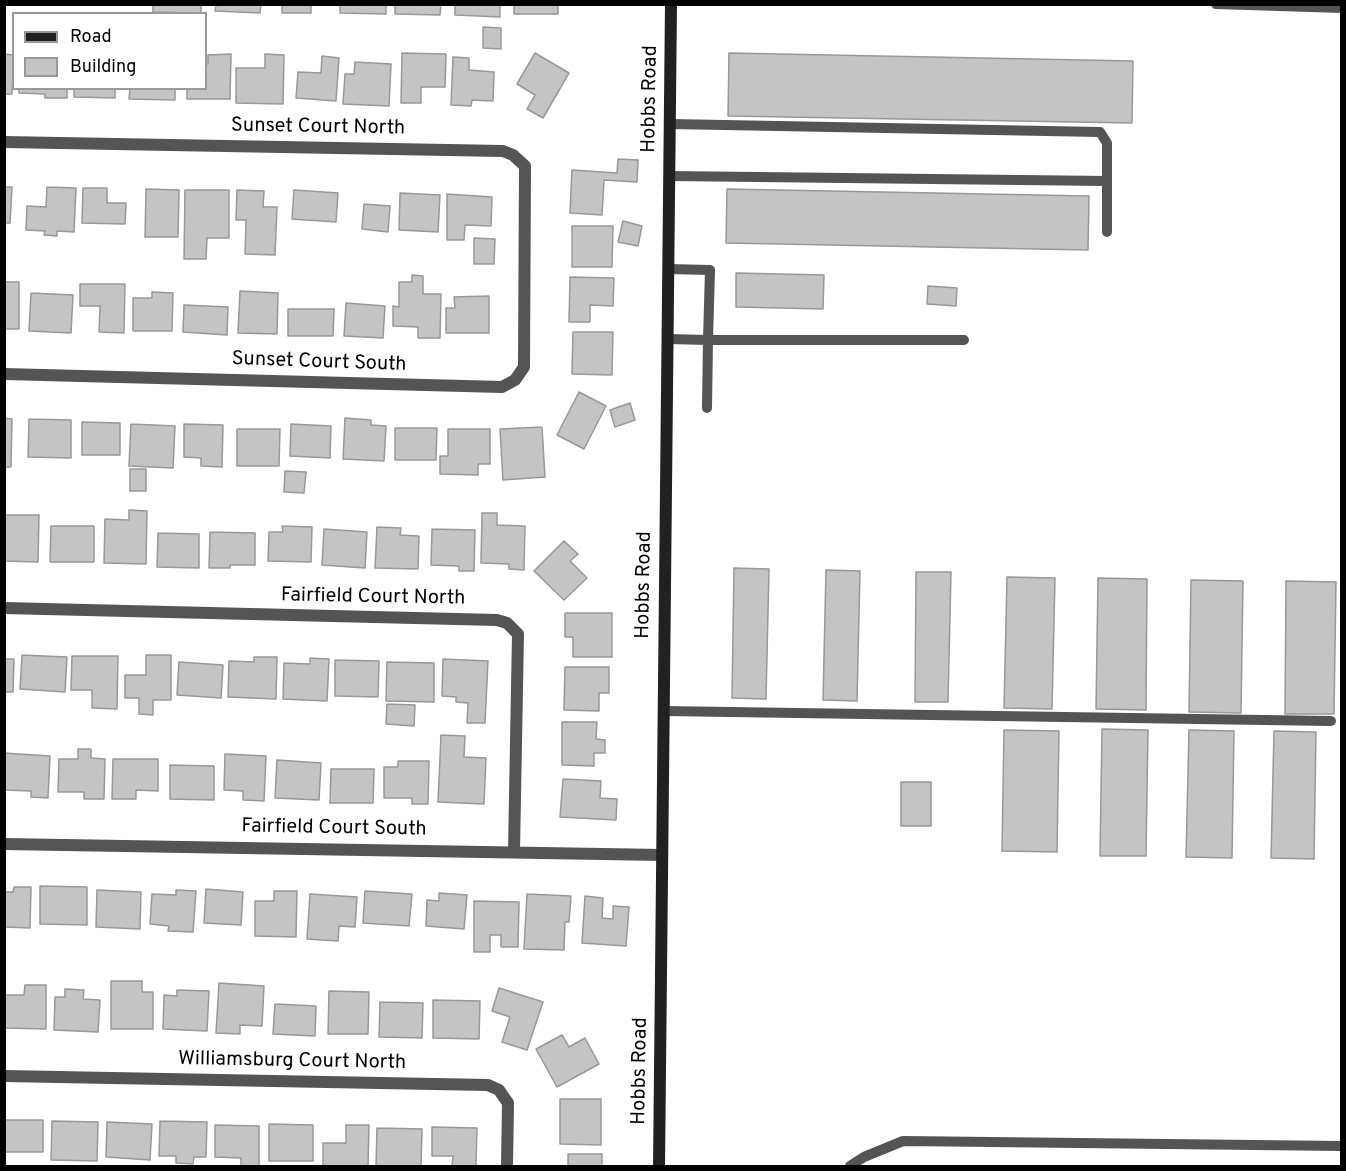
<!DOCTYPE html>
<style>
body{margin:0}
#map{position:relative;width:1346px;height:1171px;overflow:hidden;background:#fff;font-family:Overpass,sans-serif}
canvas{display:block}
.frame{position:absolute;inset:0;border:6px solid #000;pointer-events:none}
.legend{position:absolute;left:12px;top:12px;width:195px;height:78px;box-sizing:border-box;background:#fff;border:2px solid #999;margin:0;padding:8px 10px;list-style:none;font-size:18px;color:#000}
.legend li{display:flex;align-items:center;gap:12px;height:30px}
.legend b{width:30px;border:2px solid #999}
</style>
<div id="map">
<canvas width="1346" height="1171"></canvas>
<div class="frame"></div>
<ul class="legend">
<li><b style="height:8px;background:#212121"></b>Road</li>
<li><b style="height:16px;background:#c4c4c4"></b>Building</li>
</ul>
</div>
<script>
const g = document.querySelector('canvas').getContext('2d');
g.lineJoin = 'round';
function fill(path, color) { g.fillStyle = color; g.fill(path, 'evenodd'); }
const poly = rows => new Path2D(rows.map(r => 'M' + r).join(''));
function strokePath(path, color, width, dash) { g.strokeStyle = color; g.lineWidth = width; g.lineCap = dash ? 'butt' : 'round'; g.setLineDash(dash || []); g.stroke(path); }
function label(font, color, halo, rows, align = 'center') {
  g.font = font + ' Overpass,sans-serif'; g.lineWidth = 5; g.setLineDash([]); g.textBaseline = 'middle'; g.strokeStyle = halo; g.fillStyle = color; for (const [text, x, y, turn = 0] of rows) {
    g.save(); g.translate(x, y); g.rotate((+turn || 0) * Math.PI / 180); g.textAlign = isNaN(turn) ? turn : align; if (halo) g.strokeText(text, 0, 0); g.fillText(text, 0, 0); g.restore();
  }
}
const building = poly([
 [153,4,201,4,201,13,153,12,153,4],
 [216,4,261,4,260,13,215,11,216,4],
 [282,4,311,4,311,13,282,13,282,4],
 [340,4,386,4,386,14,340,13,340,4],
 [395,4,441,4,440,15,395,14,395,4],
 [455,4,500,4,500,17,455,15,455,4],
 [514,4,558,4,558,14,514,14,514,4],
 [483,27,501,28,501,49,483,48,483,27],
 [402,53,446,54,445,87,421,87,421,103,401,103,402,53],
 [535,53,569,73,543,118,527,109,535,95,517,84,535,53],
 [729,53,1133,61,1132,123,728,116,729,53],
 [4,54,14,55,12,94,4,94,4,54],
 [231,54,230,99,187,99,187,88,206,88,206,64,208,64,208,55,231,54],
 [265,54,284,55,283,104,236,103,236,68,265,68,265,54],
 [322,56,339,58,336,101,296,98,298,72,321,73,322,56],
 [453,57,469,58,469,70,494,72,493,101,472,100,471,106,451,105,453,57],
 [355,62,391,64,389,106,343,104,345,74,354,74,355,62],
 [19,88,67,88,67,98,45,98,45,94,19,93,19,88],
 [74,88,115,88,115,98,74,97,74,88],
 [130,88,175,88,175,100,129,99,130,88],
 [618,159,638,160,637,182,604,180,602,215,570,213,572,170,617,173,618,159],
 [4,187,12,187,10,223,4,223,4,187],
 [47,187,76,188,74,232,57,231,57,236,44,235,45,231,26,230,27,206,46,207,47,187],
 [83,188,107,188,107,203,126,203,125,224,82,223,83,188],
 [146,189,179,190,178,237,145,237,146,189],
 [727,189,1089,196,1088,250,726,243,727,189],
 [185,190,229,190,229,238,207,238,206,259,184,259,185,190],
 [237,190,264,191,263,207,277,207,275,255,245,254,246,220,236,220,237,190],
 [294,190,338,193,336,222,292,219,294,190],
 [400,193,440,195,438,232,399,230,400,193],
 [447,194,492,197,491,226,465,225,464,240,447,240,447,194],
 [364,204,390,206,388,232,362,229,364,204],
 [623,221,642,226,638,246,618,242,623,221],
 [572,226,613,226,612,267,572,267,572,226],
 [474,238,495,239,494,264,474,264,474,238],
 [736,273,824,275,823,309,736,307,736,273],
 [412,275,423,276,423,294,441,294,440,338,418,338,418,327,393,326,393,306,399,307,399,282,412,282,412,275],
 [570,277,614,278,613,306,590,305,590,322,569,322,570,277],
 [4,282,19,282,19,329,4,329,4,282],
 [80,284,125,284,124,333,99,332,100,306,80,306,80,284],
 [928,286,957,288,956,306,927,304,928,286],
 [240,291,278,293,277,334,238,333,240,291],
 [152,292,173,293,172,331,133,331,133,298,152,298,152,292],
 [31,293,73,295,71,333,29,331,31,293],
 [489,296,489,333,446,333,446,308,455,308,454,297,489,296],
 [346,303,385,306,383,338,344,336,346,303],
 [184,305,228,307,227,335,183,332,184,305],
 [288,309,334,309,333,336,288,336,288,309],
 [573,332,613,332,612,375,572,374,573,332],
 [579,392,606,406,584,449,557,435,579,392],
 [630,403,635,420,615,427,610,410,630,403],
 [4,418,12,419,11,467,4,467,4,418],
 [345,418,371,420,371,425,386,426,384,461,343,459,345,418],
 [29,419,71,420,71,458,28,457,29,419],
 [82,422,120,423,120,455,82,455,82,422],
 [131,424,175,426,173,468,129,466,131,424],
 [184,424,223,425,222,467,201,466,201,458,184,457,184,424],
 [291,424,331,426,330,458,290,456,291,424],
 [542,427,545,477,503,480,500,429,542,427],
 [395,428,437,428,436,460,395,460,395,428],
 [237,429,280,429,279,466,237,466,237,429],
 [448,429,490,429,490,464,478,464,478,475,440,474,440,456,448,456,448,429],
 [130,469,146,469,146,491,130,491,130,469],
 [285,471,306,472,304,493,284,492,285,471],
 [129,510,147,511,146,564,104,563,105,519,129,520,129,510],
 [482,513,497,513,497,525,525,526,524,570,509,569,509,564,481,563,482,513],
 [4,515,39,515,38,562,4,561,4,515],
 [51,526,94,526,94,562,50,562,51,526],
 [282,526,312,527,311,562,268,561,269,532,283,532,282,526],
 [377,527,401,528,400,535,419,536,418,569,375,568,377,527],
 [324,529,367,532,365,568,322,565,324,529],
 [432,529,475,530,474,571,459,571,459,566,431,565,432,529],
 [210,532,255,533,255,565,230,565,230,568,209,568,210,532],
 [158,533,199,534,199,568,157,567,158,533],
 [564,541,578,554,570,561,587,578,564,600,534,571,564,541],
 [734,568,769,569,766,699,732,698,734,568],
 [826,570,860,571,857,701,823,700,826,570],
 [916,572,951,572,948,702,915,702,916,572],
 [1007,577,1055,578,1052,709,1004,708,1007,577],
 [1098,578,1147,579,1146,710,1096,709,1098,578],
 [1191,580,1243,581,1241,713,1189,712,1191,580],
 [1286,581,1336,582,1334,714,1285,714,1286,581],
 [565,613,612,613,612,657,573,657,573,637,565,637,565,613],
 [22,655,67,657,65,692,20,689,22,655],
 [146,655,171,655,171,700,153,700,153,715,139,714,139,698,125,698,125,675,146,675,146,655],
 [72,656,118,656,117,709,92,708,92,690,71,690,72,656],
 [254,657,277,657,276,699,228,697,229,661,254,662,254,657],
 [310,658,329,659,327,701,283,699,284,663,310,664,310,658],
 [4,659,14,659,13,692,4,692,4,659],
 [443,659,488,661,485,723,467,723,468,703,456,702,456,697,442,696,443,659],
 [335,660,379,661,378,697,335,696,335,660],
 [179,662,223,665,221,698,177,695,179,662],
 [387,662,434,663,434,702,386,701,387,662],
 [565,667,609,667,609,693,599,693,599,711,564,710,565,667],
 [387,704,415,705,414,726,386,724,387,704],
 [562,722,597,722,596,739,605,740,605,753,594,753,594,766,562,765,562,722],
 [1102,729,1148,730,1146,856,1100,856,1102,729],
 [1004,730,1059,731,1057,852,1002,851,1004,730],
 [1189,730,1234,731,1232,858,1186,857,1189,730],
 [1274,731,1316,732,1314,859,1271,858,1274,731],
 [441,735,465,736,464,757,486,758,484,804,438,802,441,735],
 [78,749,91,749,91,758,105,759,104,799,84,799,84,792,58,792,59,759,78,759,78,749],
 [4,753,50,756,48,798,31,797,31,791,4,790,4,753],
 [225,754,266,756,264,801,243,800,243,791,224,790,225,754],
 [113,759,158,759,158,791,136,790,136,799,112,799,113,759],
 [277,760,321,763,319,800,275,798,277,760],
 [398,761,429,761,428,804,412,804,412,798,384,798,384,767,398,767,398,761],
 [170,765,214,766,214,800,170,799,170,765],
 [331,769,374,769,373,803,330,803,331,769],
 [563,779,601,781,600,798,617,799,616,820,560,817,563,779],
 [901,782,931,782,931,826,901,826,901,782],
 [40,886,87,887,87,925,40,924,40,886],
 [14,887,31,887,30,928,4,927,4,892,13,892,14,887],
 [206,889,243,892,241,925,204,923,206,889],
 [97,890,141,892,140,929,96,927,97,890],
 [176,890,196,891,193,932,168,931,169,926,150,924,152,894,176,895,176,890],
 [274,891,297,891,296,937,255,936,255,901,274,901,274,891],
 [365,891,412,894,409,926,363,923,365,891],
 [439,893,467,895,464,929,426,926,427,900,439,901,439,893],
 [310,894,357,897,355,927,339,926,338,941,307,939,310,894],
 [527,894,571,896,569,922,565,922,564,950,524,949,527,894],
 [585,896,603,898,602,918,613,919,613,906,629,907,626,946,582,943,585,896],
 [474,901,519,902,518,947,501,947,501,935,490,935,490,952,474,952,474,901],
 [111,981,142,981,142,992,153,992,153,1029,111,1029,111,981],
 [219,983,264,986,262,1026,240,1025,240,1034,216,1033,219,983],
 [25,985,46,985,46,1029,4,1028,4,995,24,995,25,985],
 [499,988,543,1002,527,1050,502,1042,510,1017,492,1011,499,988],
 [65,989,84,990,83,999,100,1000,98,1032,54,1030,55,997,65,997,65,989],
 [177,990,209,991,207,1031,163,1029,164,995,177,996,177,990],
 [329,991,369,992,368,1034,328,1034,329,991],
 [433,1000,480,1001,479,1039,433,1038,433,1000],
 [380,1002,423,1003,422,1038,379,1037,380,1002],
 [275,1004,316,1006,315,1036,273,1034,275,1004],
 [562,1035,569,1047,585,1038,599,1064,557,1087,536,1049,562,1035],
 [560,1099,601,1099,601,1145,560,1144,560,1099],
 [4,1120,43,1120,43,1152,4,1152,4,1120],
 [52,1121,98,1122,97,1161,51,1160,52,1121],
 [160,1121,207,1122,206,1157,194,1157,193,1164,176,1163,176,1156,159,1156,160,1121],
 [107,1122,152,1124,150,1160,106,1157,107,1122],
 [269,1124,313,1125,313,1161,269,1161,269,1124],
 [215,1125,259,1126,259,1166,241,1166,241,1158,215,1157,215,1125],
 [346,1125,369,1125,368,1166,323,1166,323,1143,346,1143,346,1125],
 [432,1127,477,1128,476,1166,452,1166,453,1156,432,1156,432,1127],
 [377,1128,422,1129,421,1166,376,1166,377,1128],
 [568,1154,602,1154,602,1166,568,1166,568,1154]
]);
const lane = poly([
 [1216,4,1342,8],
 [670,124,1100,132,1107,143,1107,232],
 [669,176,1107,181],
 [668,339,708,340,710,270,668,269],
 [707,408,708,340,964,340],
 [664,711,1331,721],
 [850,1166,864,1157,903,1141,1342,1146]
]);
const street = poly([
 [4,142,503,151,513,155,525,166,524,367,515,380,502,387,4,374],
 [4,608,497,620,507,623,518,634,514,851],
 [4,844,662,855],
 [4,1076,488,1085,499,1090,508,1103,507,1166]
]);
const secondary = poly([
 [659,1166,671,4]
]);
const streetNames = [
 ["Hobbs Road",651,99,-89],
 ["Sunset Court North",318,128,1],
 ["Sunset Court South",319,363,2],
 ["Hobbs Road",645,585,-89],
 ["Fairfield Court North",373,598,1],
 ["Fairfield Court South",334,829,1],
 ["Williamsburg Court North",292,1062,1],
 ["Hobbs Road",641,1071,-89]
];
fill(building, '#c4c4c4');
strokePath(building, '#989898', 1.5);
strokePath(lane, '#545454', 10);
strokePath(street, '#545454', 12);
strokePath(secondary, '#212121', 12);
label('20px', '#000', '#fff', streetNames);
</script>
